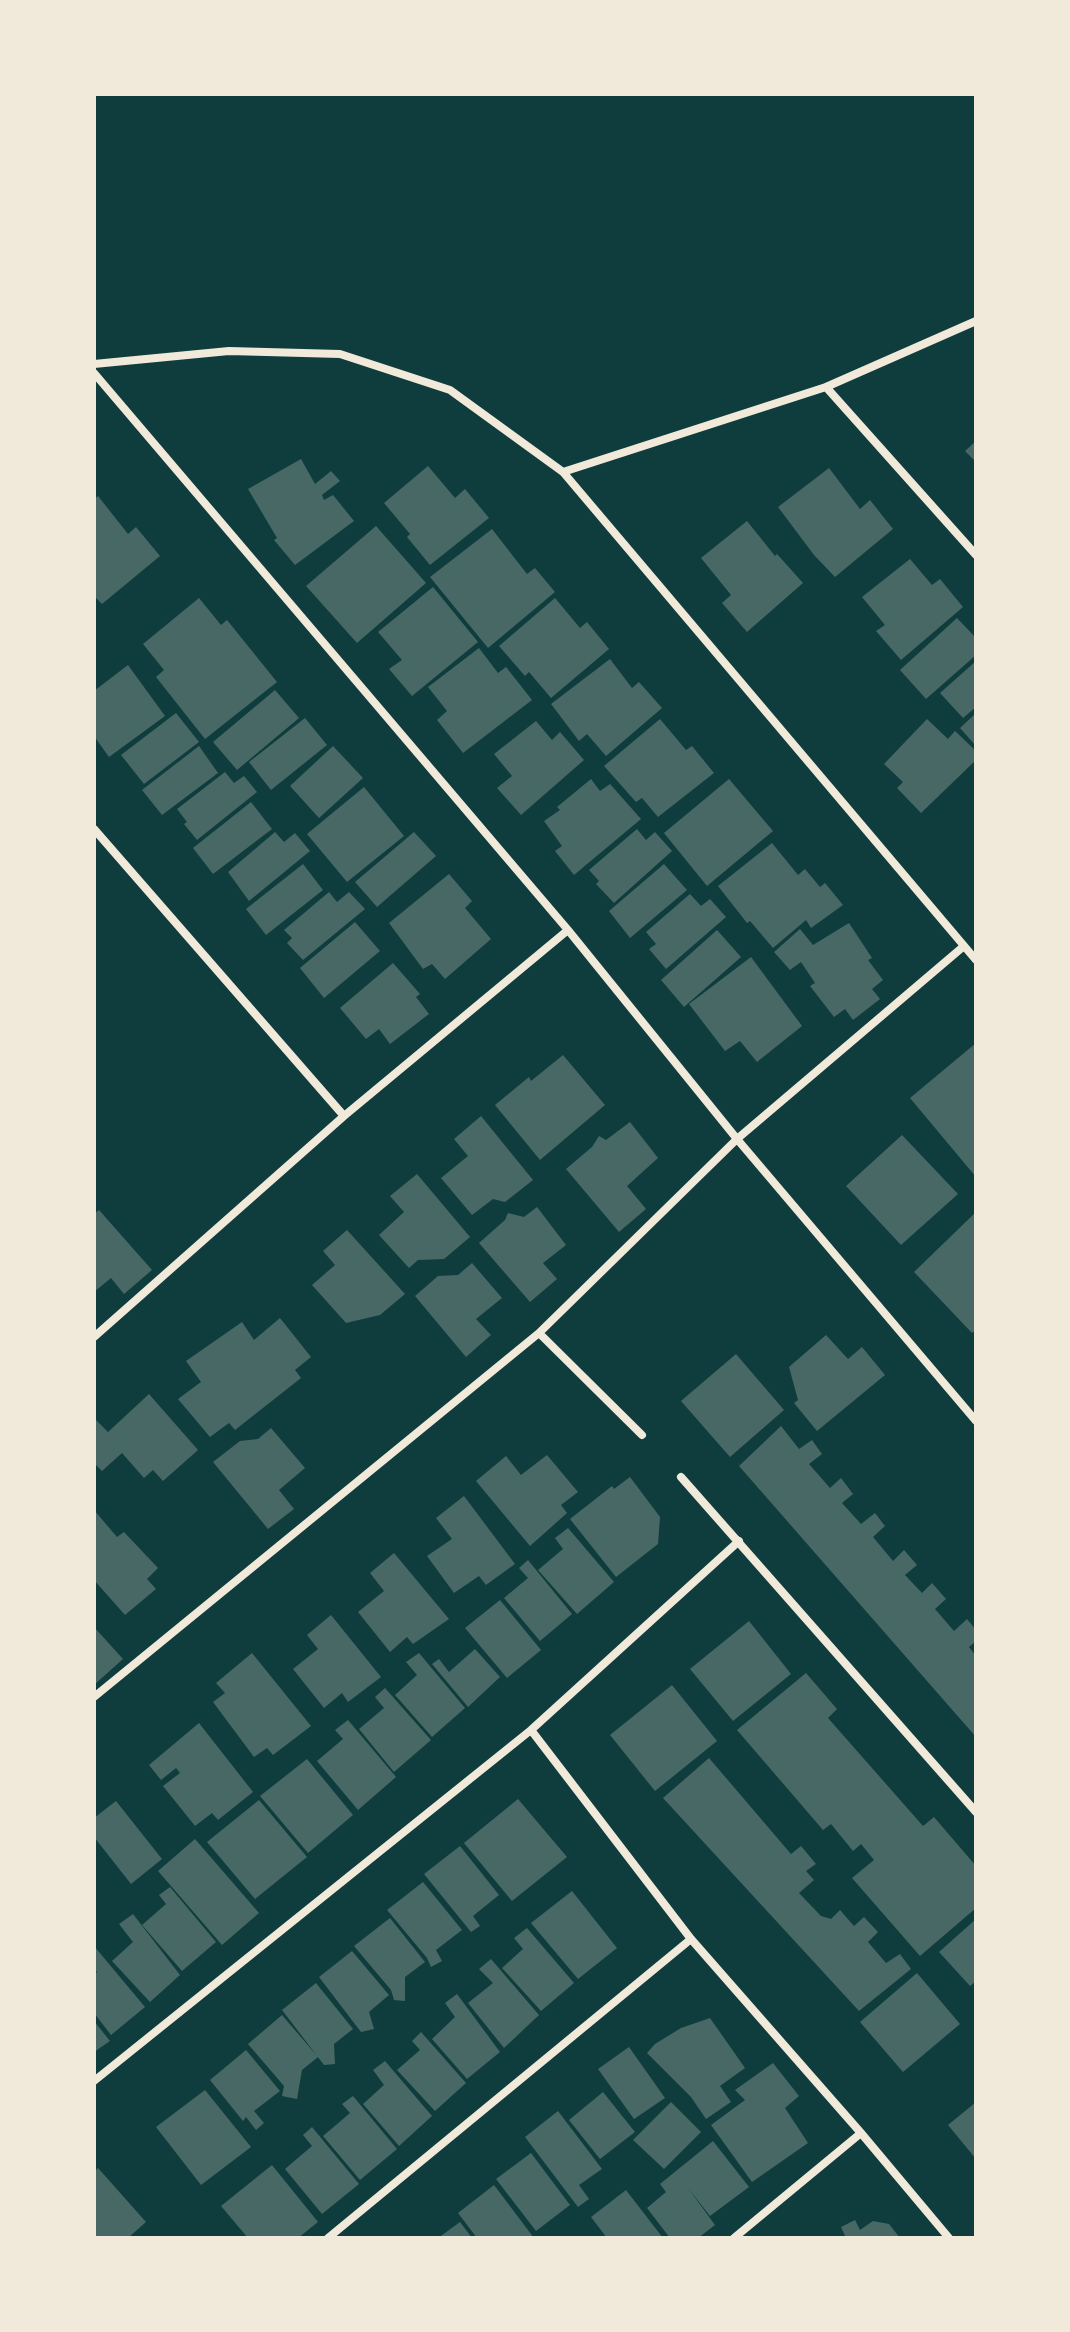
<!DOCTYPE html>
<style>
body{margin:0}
#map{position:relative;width:1070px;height:2332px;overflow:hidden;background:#0f3d3e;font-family:Roboto,sans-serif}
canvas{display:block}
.frame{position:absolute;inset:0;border:96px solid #f1e9da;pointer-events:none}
</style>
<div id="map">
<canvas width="1070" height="2332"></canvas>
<div class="frame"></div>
</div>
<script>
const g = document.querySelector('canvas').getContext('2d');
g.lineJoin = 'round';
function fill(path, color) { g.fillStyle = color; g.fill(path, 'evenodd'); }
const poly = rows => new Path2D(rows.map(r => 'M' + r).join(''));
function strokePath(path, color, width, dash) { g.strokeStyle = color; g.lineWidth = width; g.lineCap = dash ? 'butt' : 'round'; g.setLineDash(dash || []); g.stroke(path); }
const building = poly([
 [976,441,976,462,965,451],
 [301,459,315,484,331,471,340,481,322,495,324,500,333,495,354,521,295,565,274,540,277,538,248,489],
 [428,466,455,498,465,489,489,518,430,565,407,537,410,534,384,503],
 [829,468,860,509,870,500,893,529,835,577,814,555,778,507],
 [98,496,128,534,136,527,160,556,102,604,94,596,94,499],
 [747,521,775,556,777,554,803,583,747,632,722,603,731,595,701,558],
 [376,526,426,583,357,643,306,586],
 [492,529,527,574,535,568,555,592,488,648,430,577],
 [910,559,932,585,940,579,963,607,901,660,876,631,885,625,862,597],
 [433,587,478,642,412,696,389,669,402,660,378,632],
 [199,598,221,625,227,620,277,682,205,739,156,677,164,670,143,644],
 [555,598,580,628,587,622,609,649,551,698,529,672,525,676,499,646],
 [957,618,976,638,976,655,926,699,900,670],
 [479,648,498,673,506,667,532,700,463,753,437,720,447,711,428,687],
 [610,659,632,688,639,682,662,708,606,756,587,734,579,741,551,704],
 [976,661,976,707,963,718,940,693],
 [128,665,165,716,109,757,94,736,94,691],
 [275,690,299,718,237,770,213,742],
 [176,713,199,742,144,784,121,755],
 [976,713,976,746,960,728],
 [305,718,327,745,271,790,249,762],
 [660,719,686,750,692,746,714,773,658,817,642,798,636,802,604,766],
 [927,719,948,739,955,731,976,751,976,760,921,813,897,788,903,782,884,764],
 [536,721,552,740,560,732,584,760,521,815,497,788,512,776,494,754],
 [199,746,218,773,162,815,142,790],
 [333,746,363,778,319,818,290,786],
 [225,772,234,783,244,776,257,792,197,840,184,824,187,822,177,809],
 [591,779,600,791,610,784,641,819,574,875,555,851,562,846,544,821,560,810,557,807],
 [729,779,773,831,707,886,664,833],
 [364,787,404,836,347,882,307,834],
 [251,802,272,829,213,874,193,848],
 [637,829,646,840,655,832,672,851,614,903,596,884,599,881,589,870],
 [275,832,284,842,295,833,310,851,249,901,228,872],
 [414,832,436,856,377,907,355,882],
 [772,843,798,875,805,869,820,887,825,883,843,905,811,928,806,920,773,948,750,921,747,923,718,886],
 [303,864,323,890,266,935,246,909],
 [664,864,687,890,630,938,609,911],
 [449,874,472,901,465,908,491,939,445,979,432,964,423,969,389,923],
 [329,892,337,902,349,892,365,909,303,960,287,943,292,938,284,930],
 [690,894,701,906,710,899,726,917,666,969,649,949,656,944,646,932],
 [355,922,380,951,324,998,300,968],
 [849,923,872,958,868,960,883,980,872,989,880,999,853,1020,845,1009,834,1017,810,986,815,983,801,962,790,970,774,952,800,929,813,945],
 [717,930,741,957,684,1007,661,980],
 [751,957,802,1026,757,1062,740,1041,725,1051,689,1004],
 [393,963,420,994,416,997,429,1014,390,1044,379,1029,366,1039,340,1008],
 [976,1043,976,1177,910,1098],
 [563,1055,605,1105,540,1160,495,1105,529,1077,531,1081],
 [481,1116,533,1180,505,1202,493,1199,472,1215,441,1178,468,1156,454,1139],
 [630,1122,658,1158,627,1186,646,1209,619,1232,566,1169,592,1147,599,1136,606,1140],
 [902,1135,958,1194,901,1245,846,1186],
 [417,1174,470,1237,444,1259,418,1260,409,1268,379,1235,404,1212,390,1196],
 [537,1207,566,1245,543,1263,557,1279,530,1302,479,1243,505,1220,508,1213,524,1217],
 [99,1210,152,1270,124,1294,111,1278,94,1292,94,1214],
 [976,1212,976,1330,972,1333,914,1272],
 [347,1230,405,1294,380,1315,346,1323,312,1285,335,1265,323,1251],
 [472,1263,502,1298,476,1319,491,1335,466,1357,415,1296,438,1276,458,1275],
 [280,1318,311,1357,295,1370,301,1378,235,1430,229,1423,210,1437,178,1399,201,1382,186,1361,242,1322,254,1340],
 [826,1335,848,1359,862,1347,885,1375,817,1431,794,1403,798,1400,789,1367],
 [736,1354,784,1410,730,1457,681,1401],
 [149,1394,198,1450,163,1481,153,1470,144,1478,122,1453,102,1471,94,1463,94,1418,108,1432],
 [781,1426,799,1449,812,1440,822,1454,809,1464,830,1488,841,1478,853,1494,842,1503,861,1524,875,1513,885,1526,873,1537,893,1561,904,1550,917,1565,905,1575,922,1593,932,1583,946,1599,935,1609,954,1631,967,1619,976,1630,976,1641,969,1647,976,1656,976,1737,739,1466],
 [271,1428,305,1468,279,1490,294,1509,268,1529,213,1462,240,1441,258,1439],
 [547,1455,578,1492,561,1505,567,1513,530,1546,476,1481,506,1456,521,1475],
 [630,1477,660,1517,658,1544,616,1577,570,1519,612,1486,614,1489],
 [464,1496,515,1564,486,1585,479,1576,454,1593,427,1556,452,1539,436,1518],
 [94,1510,117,1537,124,1532,158,1568,147,1579,156,1589,125,1615,94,1580],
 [568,1528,614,1582,577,1614,538,1570,563,1549,555,1538],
 [394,1553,449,1619,413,1644,407,1637,390,1652,358,1612,384,1591,370,1573],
 [528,1560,572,1614,540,1641,504,1598,528,1578,519,1568],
 [500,1600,541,1650,507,1678,465,1628],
 [331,1615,381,1677,348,1702,342,1693,324,1708,293,1669,318,1649,307,1635],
 [749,1621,791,1674,733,1721,690,1669],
 [94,1627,123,1659,94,1685],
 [475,1649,500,1677,468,1707,432,1664,439,1659,449,1672],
 [252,1653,311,1726,273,1755,267,1748,254,1757,213,1702,225,1693,216,1683],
 [419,1653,465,1708,432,1737,395,1695,417,1675,406,1662],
 [806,1673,837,1709,828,1718,923,1826,934,1817,976,1866,976,1908,920,1956,852,1878,874,1860,861,1844,853,1851,831,1824,823,1830,737,1730],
 [672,1685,717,1741,655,1791,610,1735],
 [385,1688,431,1740,394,1772,359,1729,384,1708,375,1697],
 [348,1720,396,1777,358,1810,317,1761,343,1739,335,1730],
 [199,1723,253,1792,218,1820,212,1813,195,1826,163,1786,180,1773,176,1768,161,1780,149,1765],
 [709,1758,791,1854,801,1846,816,1864,806,1871,814,1880,799,1893,821,1916,831,1919,840,1910,854,1926,864,1917,878,1932,868,1942,886,1963,900,1954,911,1969,859,2011,663,1798],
 [307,1759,353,1815,308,1853,260,1796],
 [518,1799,567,1857,512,1901,464,1843],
 [259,1800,307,1857,255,1899,207,1842],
 [116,1801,162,1859,131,1884,94,1837,94,1818],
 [195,1839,259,1913,222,1945,158,1871],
 [460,1846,499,1895,473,1916,480,1926,471,1932,424,1874],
 [423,1882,462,1930,436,1950,442,1961,431,1967,427,1958,387,1910],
 [170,1887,216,1942,182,1971,142,1925,166,1904,159,1895],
 [572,1891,617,1948,578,1979,531,1923],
 [133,1914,180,1975,150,2002,112,1961,133,1942,119,1924],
 [390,1918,425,1962,405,1977,405,2001,394,2000,391,1990,354,1946],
 [976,1919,976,1981,970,1986,939,1952],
 [527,1928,574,1983,541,2011,502,1968,523,1949,514,1938],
 [94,1946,145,2007,111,2035,94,2013,94,1975,97,1972,94,1968],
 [352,1951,389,1995,369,2012,374,2029,361,2032,319,1977],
 [491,1959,539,2015,504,2048,468,2003,493,1983,479,1969],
 [917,1973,960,2024,903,2072,860,2022],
 [316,1983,353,2029,334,2044,335,2064,324,2065,282,2010],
 [457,1994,500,2052,467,2079,432,2039,455,2017,445,2003],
 [282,2015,318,2057,302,2070,297,2099,282,2096,284,2086,248,2044],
 [710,2018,745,2068,720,2086,731,2102,706,2119,691,2097,647,2053,655,2044,681,2028],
 [94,2021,110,2041,94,2052],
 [421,2032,466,2083,435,2111,397,2070,420,2050,412,2041],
 [629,2047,665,2098,634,2119,598,2069],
 [246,2050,280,2091,254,2111,264,2123,256,2130,246,2117,243,2121,210,2080],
 [385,2061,432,2116,399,2146,363,2104,384,2085,373,2070],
 [773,2063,799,2096,785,2108,808,2143,752,2182,711,2125,745,2100,735,2090],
 [205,2090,251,2147,201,2185,156,2127],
 [603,2092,635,2132,600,2159,569,2120],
 [353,2096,397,2149,360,2180,323,2136,350,2113,342,2104],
 [671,2102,701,2132,664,2169,633,2140],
 [976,2102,976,2159,948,2125],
 [558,2111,602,2169,579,2185,589,2199,578,2207,525,2137],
 [312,2127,359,2184,322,2214,285,2169,312,2146,303,2135],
 [713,2141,749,2187,710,2216,688,2188,715,2225,698,2238,670,2238,647,2208,666,2192,660,2184],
 [531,2153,570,2205,536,2231,496,2179],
 [272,2165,318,2222,298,2238,248,2238,221,2206],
 [98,2168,146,2222,128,2238,94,2238,94,2172],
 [494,2185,534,2238,477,2238,458,2213],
 [626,2190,663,2238,607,2238,591,2217],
 [855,2220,860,2230,873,2221,889,2224,900,2238,846,2238,841,2227],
 [460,2222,472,2238,438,2238]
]);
const minor = poly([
 [94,364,229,351,340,354,450,390,563,472,976,960],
 [94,373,568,930,737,1139,976,1421],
 [826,387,976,555],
 [563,472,826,387,976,321],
 [94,829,344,1116],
 [539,1333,642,1435],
 [94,1337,344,1116,568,930],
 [681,1477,976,1812],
 [94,1697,539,1333,737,1139,964,946],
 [531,1730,691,1939,861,2133,949,2238],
 [94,2081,531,1730,739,1541],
 [328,2238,691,1939],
 [734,2238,861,2133]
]);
fill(building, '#486865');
strokePath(minor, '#f1e9da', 8);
</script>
